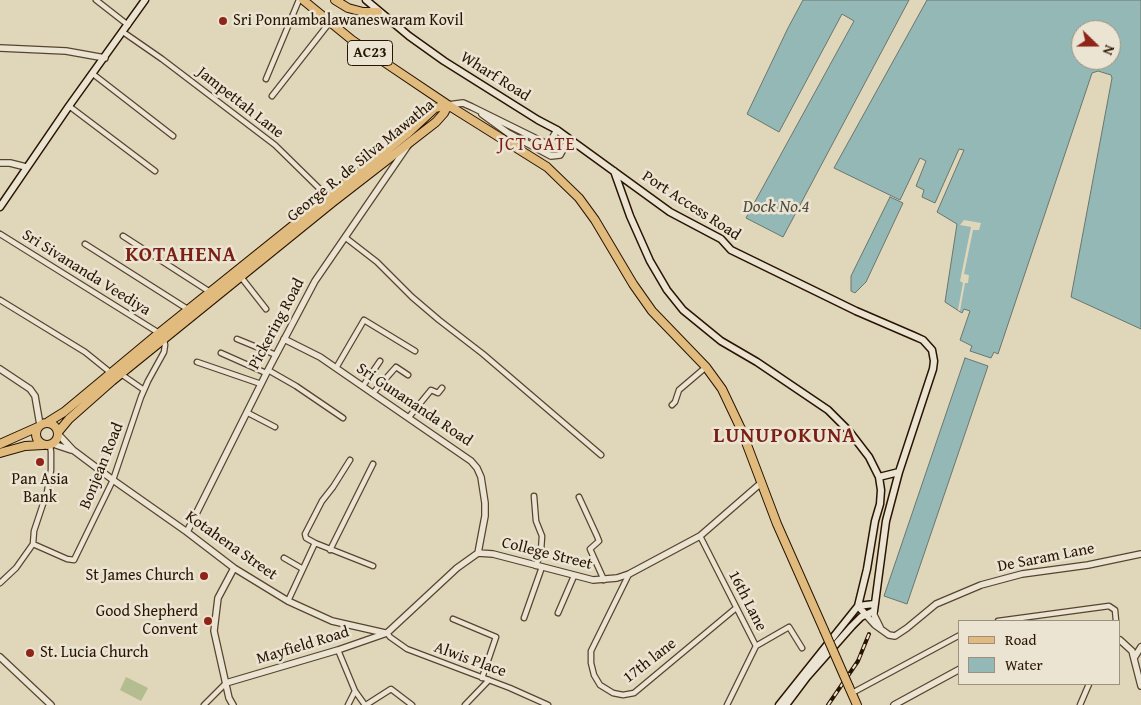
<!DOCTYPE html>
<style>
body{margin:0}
#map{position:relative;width:1141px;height:705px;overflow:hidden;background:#e0d6ba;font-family:"Gentium Book Plus",serif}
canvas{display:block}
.legend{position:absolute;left:958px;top:620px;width:162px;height:65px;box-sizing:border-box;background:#ebe4d2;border:1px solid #9d917e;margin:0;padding:6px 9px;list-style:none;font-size:15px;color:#291400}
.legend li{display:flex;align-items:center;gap:10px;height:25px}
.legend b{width:25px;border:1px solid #9d917e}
.north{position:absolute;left:1071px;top:20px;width:50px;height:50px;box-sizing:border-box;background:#ebe4d2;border:1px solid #9d917e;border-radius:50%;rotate:112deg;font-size:14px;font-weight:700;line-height:20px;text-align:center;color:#291400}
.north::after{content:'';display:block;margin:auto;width:18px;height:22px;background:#8f2418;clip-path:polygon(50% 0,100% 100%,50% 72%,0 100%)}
</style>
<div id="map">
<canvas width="1141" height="705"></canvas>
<ul class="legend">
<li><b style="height:6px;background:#e0bb7d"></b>Road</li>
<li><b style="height:14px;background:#94b8b5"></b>Water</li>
</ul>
<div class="north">N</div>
</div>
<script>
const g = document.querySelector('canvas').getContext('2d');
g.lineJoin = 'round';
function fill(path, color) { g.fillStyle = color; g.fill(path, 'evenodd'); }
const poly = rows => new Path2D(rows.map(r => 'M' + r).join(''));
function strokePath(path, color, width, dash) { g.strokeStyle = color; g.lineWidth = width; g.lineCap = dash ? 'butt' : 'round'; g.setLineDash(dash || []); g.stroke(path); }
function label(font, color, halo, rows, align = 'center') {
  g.font = font + ' "Gentium Book Plus",serif'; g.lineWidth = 5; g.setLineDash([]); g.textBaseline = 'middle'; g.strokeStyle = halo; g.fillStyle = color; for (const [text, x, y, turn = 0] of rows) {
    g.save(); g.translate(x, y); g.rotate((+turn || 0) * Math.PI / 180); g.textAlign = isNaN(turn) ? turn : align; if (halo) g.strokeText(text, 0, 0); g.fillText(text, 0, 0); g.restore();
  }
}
const green = poly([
 [126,677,148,688,141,701,120,690]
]);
const water = poly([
 [803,0,909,0,783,237,746,218,854,21,842,14,779,132,747,114,788,28,803,0],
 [927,0,1141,0,1141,329,1071,297,1112,78,1111,75,1098,71,1092,73,998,354,994,352,991,358,970,351,972,346,960,340,970,311,964,309,962,313,945,302,957,224,937,212,964,150,959,149,935,203,922,197,924,190,916,186,926,161,920,158,900,200,834,168,927,0],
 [1081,30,1111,30,1111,60,1081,60,1081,30],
 [890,197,903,203,866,282,855,293,851,291,851,276,890,197],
 [965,358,988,366,907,604,884,596,965,358]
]);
const pier = poly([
 [964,220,981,223,979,230,973,230,964,274,969,275,968,283,965,283,960,311,958,310,963,283,960,281,971,227,960,225]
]);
const minor = poly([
 [96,0,128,25],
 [123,32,162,59,275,145,329,198],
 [93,74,173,136],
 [266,79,299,0],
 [272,96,330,22],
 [69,106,155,171],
 [0,234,159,333,164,339,165,345,164,352,148,381,141,397,113,480,74,560,67,559,33,544],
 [123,236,210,292],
 [346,238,377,262,412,297,439,320,483,354,601,455],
 [85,244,189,310],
 [241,277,266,309],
 [0,300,85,352,111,373],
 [237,339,276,355],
 [221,353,266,373],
 [197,362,261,384],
 [336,368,364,320,415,351],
 [268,370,296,386,343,418],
 [121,374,144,390],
 [363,386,380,361],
 [373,393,396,367,408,375],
 [672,405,675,402,679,390,706,367],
 [248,413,275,427],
 [409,417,431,390,438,393,442,388],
 [534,496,536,521,542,536,541,551,536,566],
 [579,497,597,536,599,541,590,549,604,580],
 [700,536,756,646],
 [315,543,306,538,305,534,322,501,333,487,350,460],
 [330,550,373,464],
 [284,558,303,569],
 [629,574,591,651,591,663,594,675,600,685,613,693,623,695,634,693,736,608],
 [0,583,16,568,33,544,34,531,47,492,51,470,51,452,50,445],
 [288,601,315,543,373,566],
 [558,613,574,576],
 [524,618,542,567],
 [453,619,496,637,482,678],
 [998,621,1109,606,1115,610,1116,621],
 [387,633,390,637,407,649,510,688,548,705],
 [756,646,789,627,802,648],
 [338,650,355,691,365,705],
 [852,693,960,635],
 [204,705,226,683],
 [348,705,355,691],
 [366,705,391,689,412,705],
 [465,705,489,680],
 [727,705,756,646],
 [1080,705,1089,684]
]);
const tertiary = poly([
 [0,48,66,51,105,58],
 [448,105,463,103,472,107,545,143,550,142,557,130],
 [482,114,508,133,551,156,560,155,569,139],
 [0,163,10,163,26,167],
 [284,339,320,357,471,461,477,468,481,477,485,503,485,516,478,553],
 [0,369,30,389,35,396,40,425],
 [59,435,73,450,113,480,187,532,234,568,288,601,332,621,385,633],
 [53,444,71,450],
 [187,532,268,370,315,281,409,144],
 [874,611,874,615,880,627],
 [866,615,875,625,889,635,895,636,907,628,936,604,981,585,1022,574,1088,565,1141,554],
 [1120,640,1132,651,1141,686],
 [0,657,51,705],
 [1134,658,1141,647],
 [226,683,338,650,387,633,457,568,478,553,493,554,593,580,617,578,629,574,700,536,761,483],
 [233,705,229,698,214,631,218,598,234,568],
 [894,705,960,669]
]);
const secondary = poly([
 [366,0,409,36,444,61,538,120,557,130,670,212,721,239,731,250,856,311,914,336,923,340,932,350,934,361,933,369,899,472,886,521,874,611,861,617,852,626,807,677,786,705],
 [614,171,630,216,650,261,667,290,683,310,721,341,757,362,828,410,849,431,869,457,879,477,881,490,880,504,875,521,867,569,858,606,866,615],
 [0,207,69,106,145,0],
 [879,477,899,472],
 [779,705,858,606,874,604]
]);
const primary = poly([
 [303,0,352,40,387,64,448,105,547,167,579,198,595,220,633,284,652,311,706,367,722,389,741,429,777,524,824,630],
 [335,0,348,8,363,12,378,12],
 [48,422,64,412,159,333,407,134,435,108,448,105],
 '36 434a11 11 0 1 1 22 0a11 11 0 1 1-22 0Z',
 [59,431,69,419,112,381,333,202,436,122,444,113,448,105],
 [0,444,38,427],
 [0,453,25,446,43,445],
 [849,687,857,705]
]);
const rail = poly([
 [828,705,858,661,869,634]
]);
const primaryBridge = poly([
 [824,630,849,687]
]);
const markers = [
 [223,21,5,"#8f2418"],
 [40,462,5,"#8f2418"],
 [204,576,5,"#8f2418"],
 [208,621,5,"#8f2418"],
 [30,653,5,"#8f2418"]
];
const shields = [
 [370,53,45]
];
const shieldNames = [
 ["AC23",370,53]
];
const poiNames = [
 ["Sri Ponnambalawaneswaram Kovil",233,21],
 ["Pan Asia",40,480,"center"],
 ["Bank",40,498,"center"],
 ["St James Church",194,576,"right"],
 ["Good Shepherd",198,612,"right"],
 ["Convent",198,630,"right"],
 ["St. Lucia Church",40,653]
];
const streetNames = [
 ["Wharf Road",495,77,32],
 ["Jampettah Lane",240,103,38],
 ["George R. de Silva Mawatha",361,161,-39],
 ["Port Access Road",691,206,33],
 ["Sri Sivananda Veediya",86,273,32],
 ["Pickering Road",277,324,-62],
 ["Sri Gunananda Road",414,405,34],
 ["Bonjean Road",102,466,-68],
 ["Kotahena Street",231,546,35],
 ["College Street",547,554,14],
 ["De Saram Lane",1046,558,-11],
 ["16th Lane",747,601,63],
 ["Mayfield Road",303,646,-17],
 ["Alwis Place",470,660,20],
 ["17th lane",650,661,-38]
];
const neighbourhoodNames = [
 ["JCT GATE",537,145]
];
const waterNames = [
 ["Dock No.4",776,207]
];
const districtNames = [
 ["KOTAHENA",181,256],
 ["LUNUPOKUNA",785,437]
];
fill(green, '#b4bd8f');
fill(water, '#94b8b5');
strokePath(water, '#69766d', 1);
fill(pier, '#e0d6ba');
strokePath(minor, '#57442e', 7);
strokePath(tertiary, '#57442e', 8);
strokePath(secondary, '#291400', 9);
strokePath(primary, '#291400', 10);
strokePath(minor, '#ebe4d2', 4.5);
strokePath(tertiary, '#ebe4d2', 5.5);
strokePath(secondary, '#ebe4d2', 6);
strokePath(primary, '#e0bb7d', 8);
strokePath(rail, '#291400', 4);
strokePath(rail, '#ebe4d2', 2, [5.5]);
strokePath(primaryBridge, '#291400', 10, []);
strokePath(primaryBridge, '#e0bb7d', 8);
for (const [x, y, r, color] of markers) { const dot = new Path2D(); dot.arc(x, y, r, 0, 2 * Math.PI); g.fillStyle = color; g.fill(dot); strokePath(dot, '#ebe4d2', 2); }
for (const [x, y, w] of shields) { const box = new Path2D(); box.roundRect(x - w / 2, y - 12.5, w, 25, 4); g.fillStyle = '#ebe4d2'; g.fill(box); strokePath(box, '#291400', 1); }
label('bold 15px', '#291400', null, shieldNames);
label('16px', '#291400', '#ebe4d2', poiNames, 'left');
label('16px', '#291400', '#ebe4d2', streetNames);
g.letterSpacing = '1px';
label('18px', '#7a1f14', '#ebe4d2', neighbourhoodNames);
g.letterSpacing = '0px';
label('italic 18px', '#4e4d3f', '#ebe4d2', waterNames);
g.letterSpacing = '1px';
label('bold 21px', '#7a1f14', '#ebe4d2', districtNames);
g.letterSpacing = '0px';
</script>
